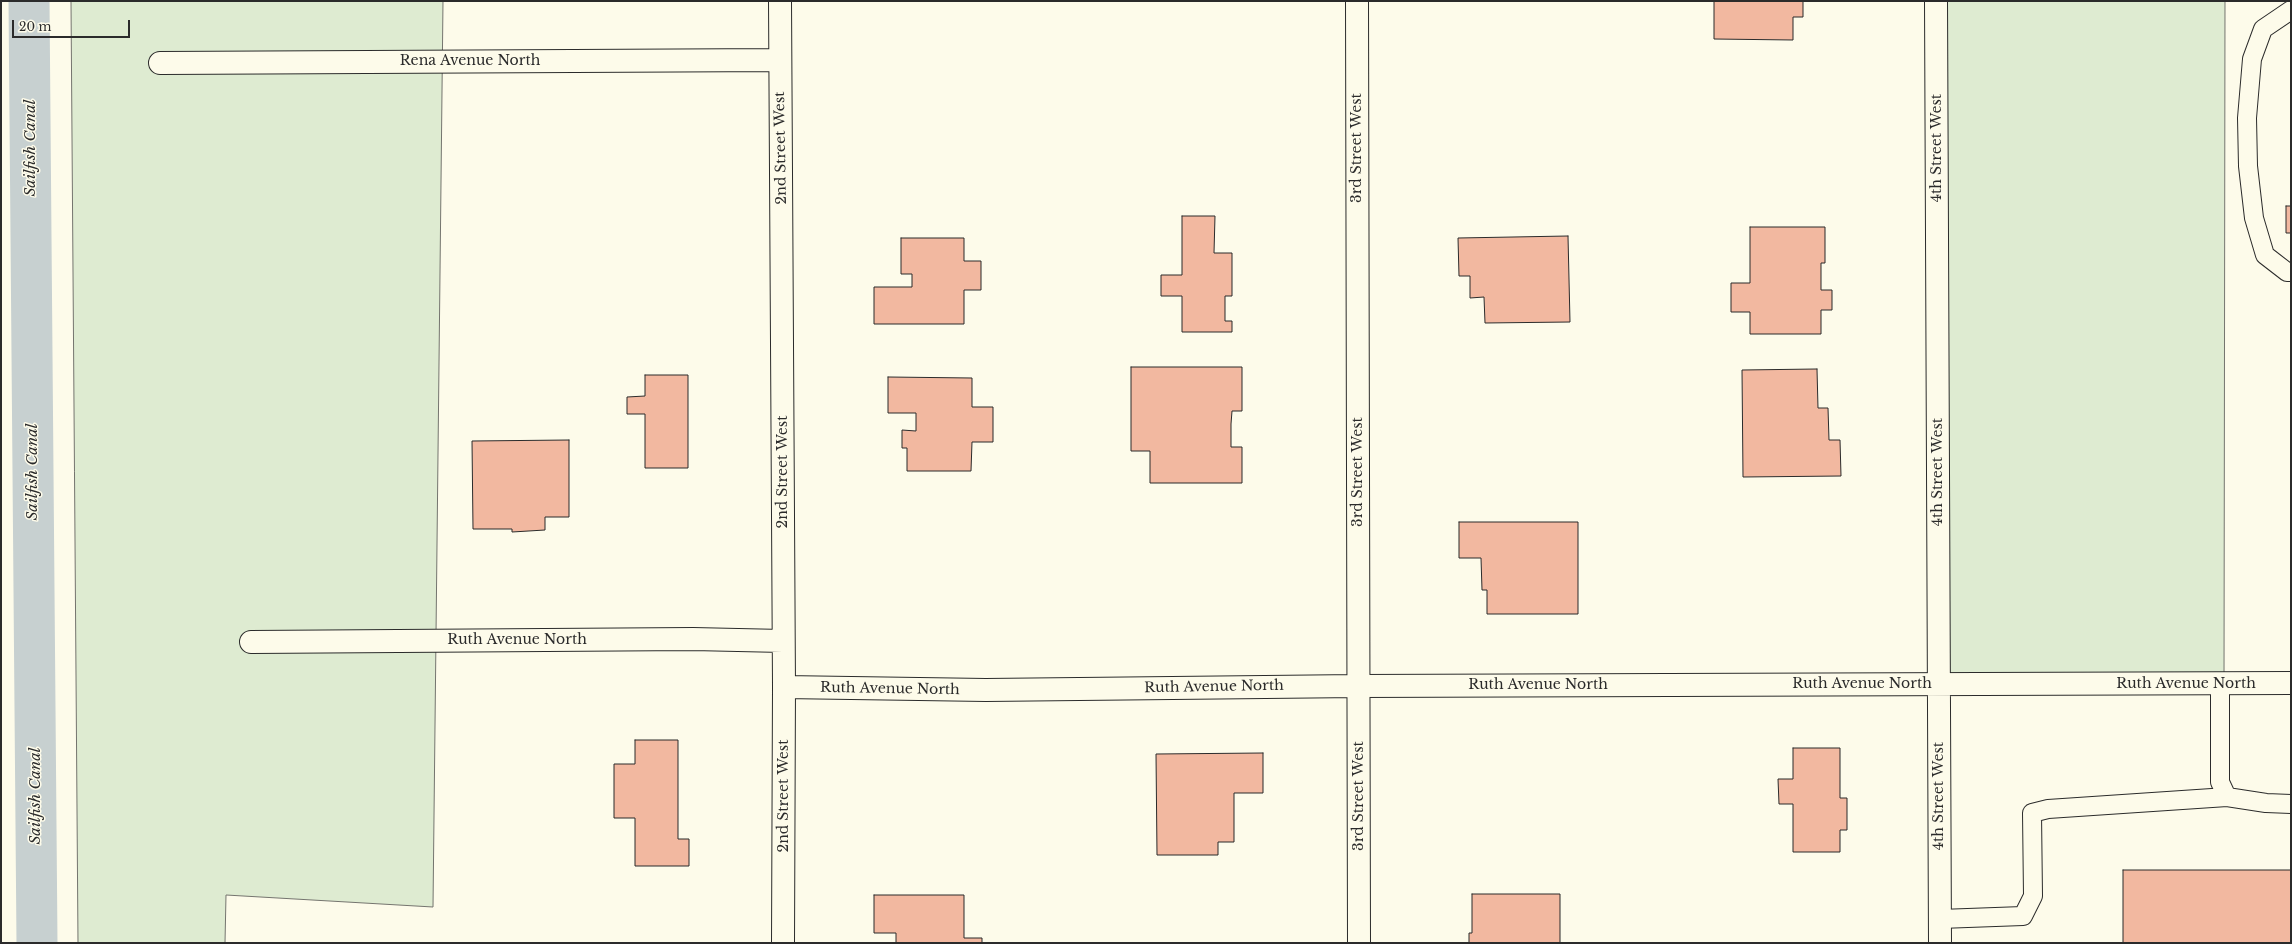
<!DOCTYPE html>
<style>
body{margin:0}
#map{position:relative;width:2292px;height:944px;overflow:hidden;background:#fdfbea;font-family:"Libre Baskerville",serif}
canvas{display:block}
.frame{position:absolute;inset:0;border:2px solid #2b2b2b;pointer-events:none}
.scale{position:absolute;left:12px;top:20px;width:118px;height:18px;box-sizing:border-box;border:2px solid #2b2b2b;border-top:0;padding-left:5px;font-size:12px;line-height:14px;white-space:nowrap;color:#2b2b2b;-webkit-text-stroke:3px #fdfbea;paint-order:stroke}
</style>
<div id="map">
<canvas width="2292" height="944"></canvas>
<div class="frame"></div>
<div class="scale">20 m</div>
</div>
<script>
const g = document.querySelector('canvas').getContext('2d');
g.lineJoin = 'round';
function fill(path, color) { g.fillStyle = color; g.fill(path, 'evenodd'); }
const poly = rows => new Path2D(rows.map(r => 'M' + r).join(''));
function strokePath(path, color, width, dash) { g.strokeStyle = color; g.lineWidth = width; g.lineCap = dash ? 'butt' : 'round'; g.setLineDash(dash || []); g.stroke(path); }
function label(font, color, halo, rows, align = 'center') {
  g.font = font + ' "Libre Baskerville",serif'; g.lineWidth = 3; g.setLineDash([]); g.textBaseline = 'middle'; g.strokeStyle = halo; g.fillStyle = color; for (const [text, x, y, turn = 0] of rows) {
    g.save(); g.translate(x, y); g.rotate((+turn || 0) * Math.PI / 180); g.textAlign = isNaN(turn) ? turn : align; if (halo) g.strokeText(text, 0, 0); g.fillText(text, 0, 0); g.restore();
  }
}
const green = poly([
 [71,1,443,1,433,907,226,895,225,943,78,943,71,1],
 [1936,1,2225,1,2224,687,1945,684,1936,1]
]);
const canal = poly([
 [29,1,37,943]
]);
const building = poly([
 [1714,1,1803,1,1803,17,1793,17,1793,40,1714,39,1714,1],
 [2286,206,2291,206,2291,233,2286,233,2286,206],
 [1182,216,1215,216,1214,253,1232,253,1232,296,1225,296,1225,321,1232,321,1232,332,1182,332,1182,296,1161,296,1161,275,1182,275,1182,216],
 [1750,227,1825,227,1825,263,1821,263,1821,290,1832,290,1832,310,1821,310,1821,334,1750,334,1750,312,1731,312,1731,283,1750,283,1750,227],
 [1568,236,1570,322,1485,323,1484,297,1470,298,1470,276,1459,276,1458,238,1568,236],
 [901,238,964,238,964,261,981,261,981,290,964,290,964,324,874,324,874,287,912,287,912,274,901,274,901,238],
 [1131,367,1242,367,1242,411,1232,411,1231,424,1231,447,1242,447,1242,483,1150,483,1150,451,1131,451,1131,367],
 [1817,369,1818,408,1828,408,1829,440,1840,440,1841,476,1743,477,1742,370,1817,369],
 [645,375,688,375,688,468,645,468,645,414,627,414,627,397,645,396,645,375],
 [888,377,972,378,972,407,993,407,993,442,972,442,971,471,907,471,907,448,902,448,902,430,916,431,916,413,888,413,888,377],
 [569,440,569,517,545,517,545,530,512,532,512,529,473,529,472,441,569,440],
 [1459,522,1578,522,1578,614,1487,614,1487,590,1482,590,1481,558,1459,558,1459,522],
 [635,740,678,740,678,839,689,839,689,866,635,866,635,818,614,818,614,764,635,764,635,740],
 [1793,748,1840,748,1840,798,1847,798,1847,830,1840,830,1840,852,1793,852,1793,804,1779,804,1778,779,1793,779,1793,748],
 [1263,753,1263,793,1234,793,1234,842,1218,842,1218,855,1157,855,1156,754,1263,753],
 [2123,870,2291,870,2291,943,2123,943,2123,870],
 [1472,894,1560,894,1560,943,1469,943,1469,933,1472,933,1472,894],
 [874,895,964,895,964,938,982,938,982,943,896,943,896,933,874,933,874,895]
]);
const lane = poly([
 [2291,10,2263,29,2252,59,2247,118,2248,166,2254,218,2265,255,2287,272,2291,272],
 [2220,683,2220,782,2227,797,2266,803,2291,804],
 [1940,919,2023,916,2033,896,2032,813,2048,809,2227,797]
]);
const street = poly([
 [780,1,784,687,783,943],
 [1357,1,1359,943],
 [1936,1,1940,943],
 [160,63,780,60],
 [251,642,693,639,783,641],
 [784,687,986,690,1358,686,2291,683]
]);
const streetNames = [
 ["Rena Avenue North",470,61],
 ["2nd Street West",781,148,-91],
 ["3rd Street West",1357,148,-90],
 ["4th Street West",1937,148,-90],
 ["2nd Street West",783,472,-90],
 ["3rd Street West",1358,472,-90],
 ["4th Street West",1938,472,-90],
 ["Ruth Avenue North",517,640],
 ["Ruth Avenue North",1862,684],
 ["Ruth Avenue North",2186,684],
 ["Ruth Avenue North",1538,685],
 ["Ruth Avenue North",1214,687,-1],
 ["Ruth Avenue North",890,689,1],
 ["2nd Street West",784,796,-90],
 ["3rd Street West",1359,796,-90],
 ["4th Street West",1939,796,-90]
];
const waterNames = [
 ["Sailfish Canal",31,148,-90],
 ["Sailfish Canal",33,472,-90],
 ["Sailfish Canal",36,796,-90]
];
fill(green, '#deebd1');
strokePath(green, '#74746e', 1);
strokePath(canal, '#c7d0d0', 41);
fill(building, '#f2b8a0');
strokePath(building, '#2b2b2b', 1);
strokePath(lane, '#2b2b2b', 20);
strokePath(street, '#2b2b2b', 24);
strokePath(lane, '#fdfbea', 18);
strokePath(street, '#fdfbea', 22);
label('14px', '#2b2b2b', '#fdfbea', streetNames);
label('italic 15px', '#2b2b2b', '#fdfbea', waterNames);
</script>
